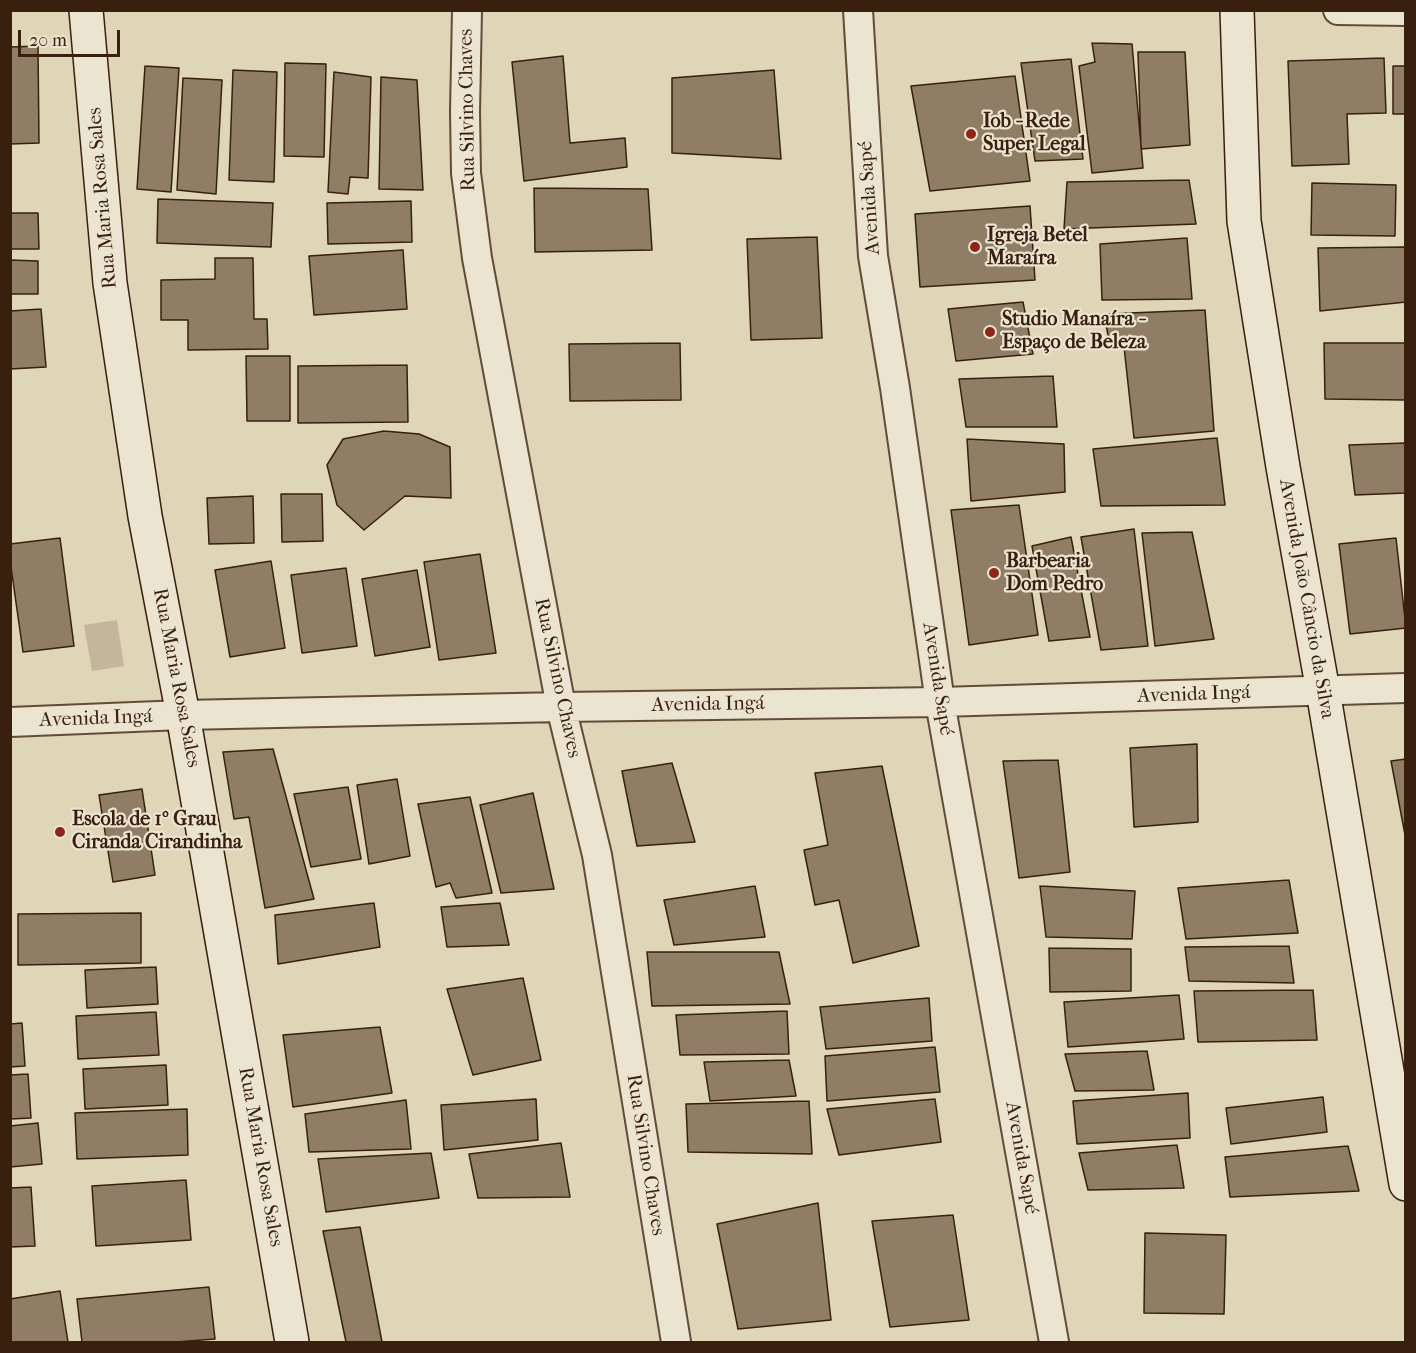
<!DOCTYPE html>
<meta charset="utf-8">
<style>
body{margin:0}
#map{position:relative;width:1416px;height:1353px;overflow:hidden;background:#dfd5b7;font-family:"IM FELL French Canon",serif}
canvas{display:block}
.frame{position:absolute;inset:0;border:12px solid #391f0d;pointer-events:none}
.scale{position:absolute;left:18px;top:30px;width:102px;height:27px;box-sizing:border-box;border:3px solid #391f0d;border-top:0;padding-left:8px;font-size:18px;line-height:21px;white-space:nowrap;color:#391f0d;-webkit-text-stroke:4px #eae4d0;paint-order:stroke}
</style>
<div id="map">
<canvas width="1416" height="1353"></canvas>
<div class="frame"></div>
<div class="scale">20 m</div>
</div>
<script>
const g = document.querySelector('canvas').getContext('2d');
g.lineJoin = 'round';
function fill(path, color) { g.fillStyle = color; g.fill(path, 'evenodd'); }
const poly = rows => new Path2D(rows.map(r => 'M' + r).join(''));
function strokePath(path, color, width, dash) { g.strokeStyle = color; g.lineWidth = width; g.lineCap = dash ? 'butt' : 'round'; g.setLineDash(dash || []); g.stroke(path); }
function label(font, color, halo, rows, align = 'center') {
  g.font = font + ' "IM FELL French Canon",serif'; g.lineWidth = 4.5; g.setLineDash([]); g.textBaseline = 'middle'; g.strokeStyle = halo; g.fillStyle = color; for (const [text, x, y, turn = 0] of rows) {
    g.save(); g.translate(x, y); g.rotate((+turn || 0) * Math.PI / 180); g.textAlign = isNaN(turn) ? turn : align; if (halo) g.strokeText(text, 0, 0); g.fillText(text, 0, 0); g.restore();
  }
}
const green = poly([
 [117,620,124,666,92,671,84,625]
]);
const building = poly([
 [1092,43,1132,44,1143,168,1092,173,1079,66,1095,62,1092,43],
 [38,46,39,143,10,144,10,47,38,46],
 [1138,52,1185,52,1190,145,1141,149,1138,52],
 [563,56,570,143,625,138,627,167,524,181,512,62,563,56],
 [1384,58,1386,113,1347,114,1349,164,1292,166,1288,61,1384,58],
 [1071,59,1083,159,1035,161,1021,63,1071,59],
 [285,63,326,64,324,157,284,156,285,63],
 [145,66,179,68,171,192,137,189,145,66],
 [1393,66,1406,66,1406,114,1393,114,1393,66],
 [233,70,277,72,274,182,229,180,233,70],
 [774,70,781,159,672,153,672,78,774,70],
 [334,72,371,77,368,178,350,177,348,194,328,192,334,72],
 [1015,76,1030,181,930,191,911,86,1015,76],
 [381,77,417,80,423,190,379,189,381,77],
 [183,78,222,80,216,194,177,190,183,78],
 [1189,180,1196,224,1064,229,1067,182,1189,180],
 [1312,183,1396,185,1395,236,1311,235,1312,183],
 [534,188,648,189,652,250,535,252,534,188],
 [158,199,273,203,271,247,157,243,158,199],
 [411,201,412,242,328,244,327,203,411,201],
 [1030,206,1035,280,920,287,915,214,1030,206],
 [10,213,38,213,39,249,10,249,10,213],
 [817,237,822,338,751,340,747,239,817,237],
 [1187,238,1192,299,1102,300,1100,244,1187,238],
 [1406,247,1406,302,1320,311,1318,248,1406,247],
 [403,250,407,309,314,315,309,256,403,250],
 [215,258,253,258,254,319,267,319,268,349,188,350,188,320,161,320,161,280,215,279,215,258],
 [10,260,38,261,38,294,10,294,10,260],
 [1023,302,1033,354,956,361,948,309,1023,302],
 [41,309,46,367,10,369,10,311,41,309],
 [1205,310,1214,431,1134,438,1124,347,1110,346,1104,314,1205,310],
 [680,343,681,400,570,401,569,344,680,343],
 [1324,343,1406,343,1406,400,1325,399,1324,343],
 [246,356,290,356,290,421,247,421,246,356],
 [407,365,408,422,298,423,298,366,407,365],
 [1053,376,1057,427,966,427,959,379,1053,376],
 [384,431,419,434,450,447,451,498,405,496,364,530,337,505,327,465,343,439,384,431],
 [1217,438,1225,505,1101,506,1093,449,1217,438],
 [967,439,1064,444,1065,492,971,501,967,439],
 [1406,443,1406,493,1355,495,1349,445,1406,443],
 [281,494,322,494,323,541,282,542,281,494],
 [253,496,254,543,209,544,207,498,253,496],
 [1019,505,1038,635,969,645,951,510,1019,505],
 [1134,529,1148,646,1101,650,1081,537,1134,529],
 [1192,532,1214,639,1155,646,1142,533,1192,532],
 [1071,537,1090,637,1049,641,1032,546,1071,537],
 [60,538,74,646,23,652,10,560,10,544,60,538],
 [1396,538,1406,628,1350,634,1339,544,1396,538],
 [480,554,496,653,439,660,424,562,480,554],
 [271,561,285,648,230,657,215,570,271,561],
 [346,568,357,646,302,653,291,575,346,568],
 [417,570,430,647,375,656,362,579,417,570],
 [1197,744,1198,822,1134,827,1130,748,1197,744],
 [273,749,314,899,265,908,249,817,234,819,223,752,273,749],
 [1406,759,1406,840,1391,761,1406,759],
 [1058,760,1070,872,1019,878,1003,761,1058,760],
 [672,763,695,842,637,846,622,771,672,763],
 [882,766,919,946,853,963,839,900,815,905,804,850,828,845,815,773,882,766],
 [397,779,410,856,369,864,357,785,397,779],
 [348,787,361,859,311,867,294,794,348,787],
 [142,789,155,875,113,882,99,795,142,789],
 [533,793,554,889,501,893,480,805,533,793],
 [470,797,492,893,456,898,450,883,436,887,418,804,470,797],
 [1289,880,1298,933,1186,939,1178,888,1289,880],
 [755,886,765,937,674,945,664,900,755,886],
 [1040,886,1135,891,1132,939,1046,937,1040,886],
 [374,903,380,947,278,964,275,915,374,903],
 [500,903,509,945,447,947,441,907,500,903],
 [141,913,141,963,18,965,18,914,141,913],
 [1289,946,1294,983,1189,981,1185,947,1289,946],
 [1049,948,1131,949,1131,991,1050,992,1049,948],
 [647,952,779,952,790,1004,652,1006,647,952],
 [156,967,158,1004,87,1008,85,970,156,967],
 [523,978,541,1060,473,1075,447,989,523,978],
 [1313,990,1317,1040,1198,1042,1194,991,1313,990],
 [1179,995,1184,1039,1068,1047,1064,1002,1179,995],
 [929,998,932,1041,826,1049,820,1007,929,998],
 [787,1011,789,1054,680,1055,676,1015,787,1011],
 [156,1012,159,1055,78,1059,76,1016,156,1012],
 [22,1023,25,1066,10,1067,10,1024,22,1023],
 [380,1027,392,1093,293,1107,283,1035,380,1027],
 [935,1047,940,1092,827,1101,825,1056,935,1047],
 [1147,1051,1154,1090,1075,1091,1065,1054,1147,1051],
 [789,1060,796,1096,710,1101,704,1062,789,1060],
 [166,1065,168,1105,85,1109,83,1069,166,1065],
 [28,1074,31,1118,10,1119,10,1075,28,1074],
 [1188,1093,1190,1138,1077,1144,1073,1101,1188,1093],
 [1323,1097,1327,1132,1231,1144,1226,1108,1323,1097],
 [536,1099,538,1140,444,1150,441,1105,536,1099],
 [935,1099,941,1142,839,1155,827,1109,935,1099],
 [406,1100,411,1149,309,1152,305,1114,406,1100],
 [809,1101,812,1154,688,1152,686,1104,809,1101],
 [187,1109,188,1155,77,1159,75,1113,187,1109],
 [38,1123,42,1164,10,1167,10,1126,38,1123],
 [561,1143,570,1197,478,1198,469,1154,561,1143],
 [1177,1145,1184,1188,1088,1190,1079,1153,1177,1145],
 [1348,1146,1359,1191,1230,1197,1225,1157,1348,1146],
 [431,1153,439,1198,326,1212,318,1159,431,1153],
 [186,1180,191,1240,96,1246,92,1186,186,1180],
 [31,1187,35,1246,10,1247,10,1188,31,1187],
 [818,1203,831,1320,738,1329,717,1224,818,1203],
 [953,1215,969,1320,890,1327,872,1221,953,1215],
 [360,1227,382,1342,346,1342,323,1231,360,1227],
 [1145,1233,1226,1235,1224,1314,1144,1313,1145,1233],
 [209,1287,215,1339,176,1342,82,1342,77,1299,209,1287],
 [60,1291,68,1342,10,1342,10,1299,60,1291]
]);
const minor = poly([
 [467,10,465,112,466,173,477,258,561,707,597,855,676,1342],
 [858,10,873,256,895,388,940,702,1054,1342],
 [1338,10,1406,11],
 [10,722,183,715,561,707,940,702,1406,688]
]);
const secondary = poly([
 [86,10,110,283,145,516,183,715,292,1342],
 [1237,10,1244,221,1283,467,1323,691,1406,1184]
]);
const markers = [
 [971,134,6,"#8f2418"],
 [975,247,6,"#8f2418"],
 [990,332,6,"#8f2418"],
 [994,573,6,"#8f2418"],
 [60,832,6,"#8f2418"]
];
const streetNames = [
 ["Rua Silvino Chaves",468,110,-91],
 ["Rua Maria Rosa Sales",103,198,-95],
 ["Avenida Sapé",870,198,-94],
 ["Avenida João Câncio da Silva",1306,599,80],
 ["Rua Maria Rosa Sales",176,678,79],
 ["Rua Silvino Chaves",557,678,78],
 ["Avenida Sapé",937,679,81],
 ["Avenida Ingá",1194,695,-2],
 ["Avenida Ingá",708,705,-1],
 ["Avenida Ingá",96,719,-2],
 ["Rua Silvino Chaves",645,1155,81],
 ["Rua Maria Rosa Sales",260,1157,80],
 ["Avenida Sapé",1021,1158,80]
];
const poiNames = [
 ["Iob - Rede",983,122],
 ["Super Legal",983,145],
 ["Igreja Betel",987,236],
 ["Maraíra",987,259],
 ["Studio Manaíra -",1002,320],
 ["Espaço de Beleza",1002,343],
 ["Barbearia",1006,562],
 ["Dom Pedro",1006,585],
 ["Escola de 1º Grau",72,820],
 ["Ciranda Cirandinha",72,843]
];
fill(green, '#c3b69a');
fill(building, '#8f7e65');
strokePath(building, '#391f0d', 1.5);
strokePath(minor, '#624c38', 32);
strokePath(secondary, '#391f0d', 36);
strokePath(minor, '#eae4d0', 28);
strokePath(secondary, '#eae4d0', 33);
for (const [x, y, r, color] of markers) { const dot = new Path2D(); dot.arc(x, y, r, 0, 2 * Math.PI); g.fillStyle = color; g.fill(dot); strokePath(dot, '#eae4d0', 2); }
label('20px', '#391f0d', '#eae4d0', streetNames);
label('bold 20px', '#391f0d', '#eae4d0', poiNames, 'left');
</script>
